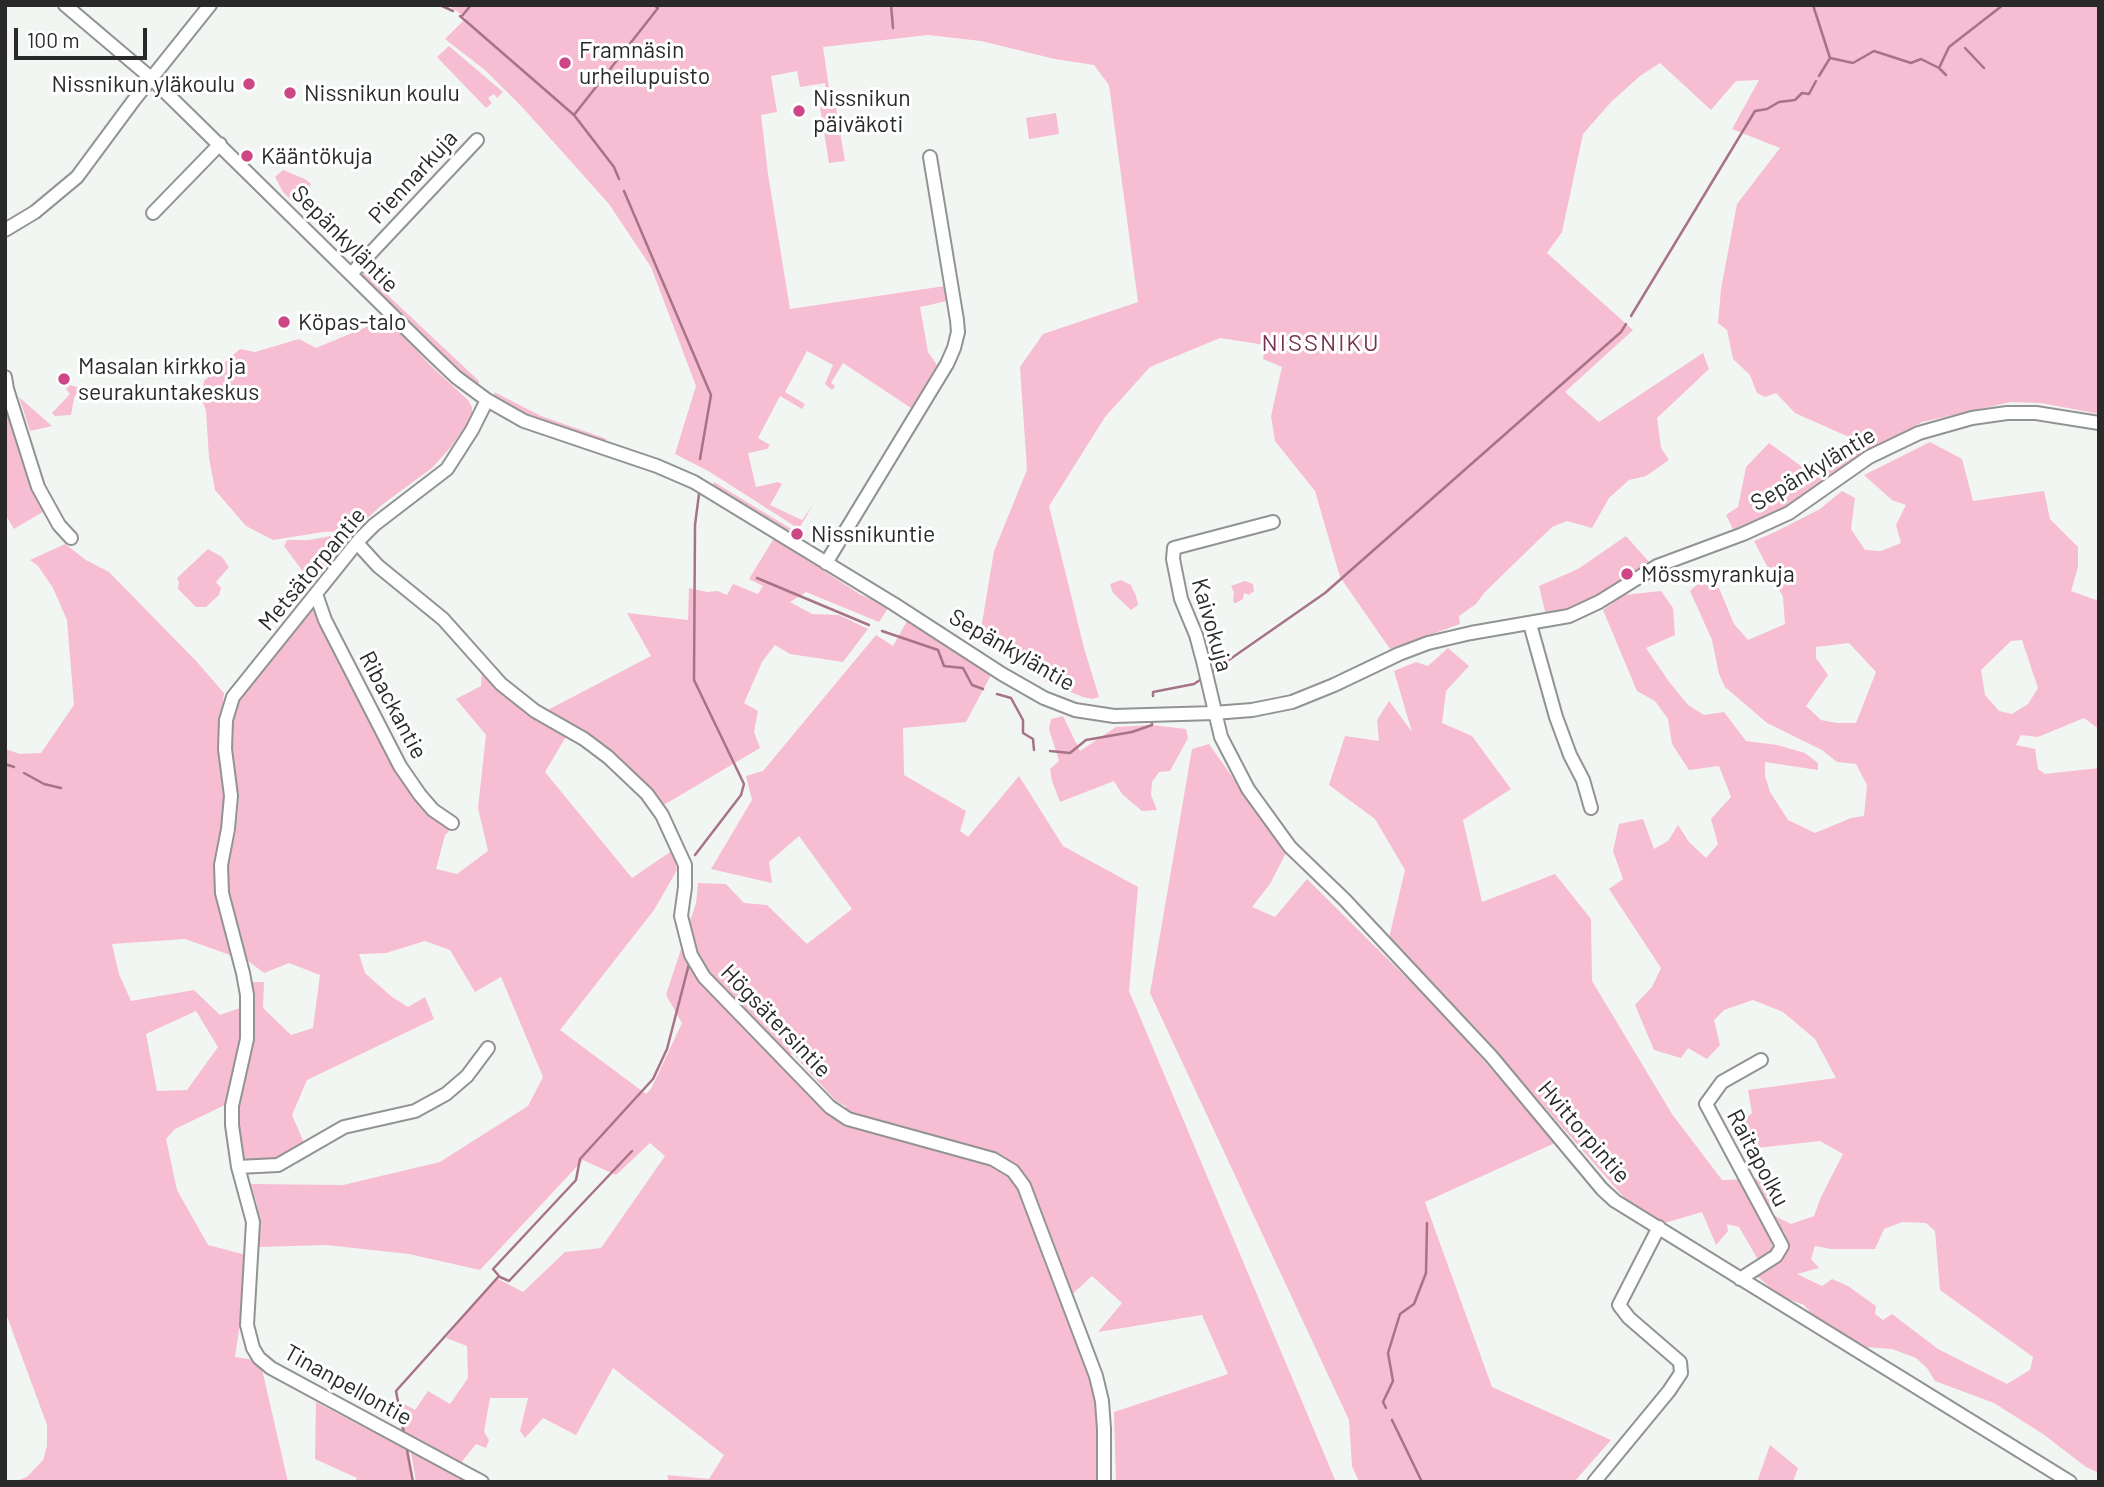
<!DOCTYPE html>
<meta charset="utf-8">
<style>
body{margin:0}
#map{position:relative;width:2104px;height:1487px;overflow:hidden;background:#f2f6f3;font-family:Barlow,sans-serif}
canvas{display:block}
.frame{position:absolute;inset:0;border:7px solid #282928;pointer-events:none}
.scale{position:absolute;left:14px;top:28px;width:133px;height:32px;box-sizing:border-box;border:4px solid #282928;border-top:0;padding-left:9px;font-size:21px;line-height:24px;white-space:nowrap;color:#282928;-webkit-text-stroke:5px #fff;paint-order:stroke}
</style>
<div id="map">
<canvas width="2104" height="1487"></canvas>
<div class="frame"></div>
<div class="scale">100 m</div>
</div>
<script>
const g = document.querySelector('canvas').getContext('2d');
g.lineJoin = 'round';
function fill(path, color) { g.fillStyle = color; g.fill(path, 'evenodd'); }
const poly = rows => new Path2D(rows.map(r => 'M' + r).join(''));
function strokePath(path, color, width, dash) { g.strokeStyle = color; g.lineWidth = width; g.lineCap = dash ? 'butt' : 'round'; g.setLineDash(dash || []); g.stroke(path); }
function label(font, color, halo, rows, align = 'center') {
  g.font = font + ' Barlow,sans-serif'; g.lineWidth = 6; g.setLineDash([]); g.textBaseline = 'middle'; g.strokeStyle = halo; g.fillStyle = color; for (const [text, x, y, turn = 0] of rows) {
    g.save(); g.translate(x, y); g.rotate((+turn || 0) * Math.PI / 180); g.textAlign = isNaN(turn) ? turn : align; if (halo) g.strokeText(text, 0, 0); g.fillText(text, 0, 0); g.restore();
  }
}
const green = poly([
 [448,5,2099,5,2099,414,2041,403,2011,402,1922,422,1852,463,1798,503,1735,533,1726,515,1738,507,1746,467,1769,443,1815,476,1856,446,1849,437,1795,413,1776,393,1765,397,1757,393,1750,375,1733,359,1727,330,1718,323,1721,289,1737,204,1780,148,1732,129,1759,80,1736,81,1711,110,1660,63,1640,76,1611,102,1583,134,1562,232,1547,253,1633,330,1565,392,1599,422,1703,353,1709,369,1657,418,1661,448,1669,460,1646,476,1629,480,1609,498,1592,528,1567,521,1552,527,1485,592,1476,604,1459,616,1460,624,1390,649,1340,577,1315,491,1275,441,1271,416,1282,367,1263,359,1265,345,1220,338,1150,367,1105,417,1049,506,1084,648,1099,697,1092,699,1083,697,1047,682,975,637,981,629,994,551,1027,470,1020,367,1043,334,1138,302,1109,85,1094,65,1055,59,981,41,928,35,823,47,832,108,836,108,845,161,829,163,820,107,828,105,825,83,800,87,797,71,771,76,777,112,761,115,768,174,790,309,945,286,947,301,920,307,928,352,937,365,911,408,843,363,831,383,835,386,832,390,825,384,833,365,807,351,785,392,805,404,802,409,780,396,758,438,770,445,767,449,748,453,756,487,778,482,782,484,770,505,802,520,813,505,800,527,796,527,710,472,675,454,696,386,651,267,609,204,523,108,485,70,445,39,466,18],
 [449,46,503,92,497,98,494,94,488,98,492,103,486,108,437,57],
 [1056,113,1059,134,1029,139,1026,118],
 [283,170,305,179,311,184,309,189,294,203,283,192,275,177],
 [362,271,479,381,478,386,476,387,453,368,363,279],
 [388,318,429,364,468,400,472,407,472,416,451,447,432,468,383,504,353,531,323,532,273,540,246,526,215,490,209,458,206,411,201,397,204,381,240,349,255,352,299,339,316,348],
 [70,385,80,388,74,398,71,415,55,416,52,413,70,394,66,389],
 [494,392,541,416,607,439,603,442,526,416,496,400],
 [5,394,46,510,14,529,5,514],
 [19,397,52,426,30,431],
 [1930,442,1962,459,1973,501,2044,491,2050,519,2078,547,2078,567,2071,591,2096,600,2099,596,2099,729,2084,718,2038,737,2021,735,2016,745,2035,749,2038,769,2045,774,2099,768,2099,1473,2086,1467,2043,1434,1994,1403,1935,1381,1927,1368,1916,1358,1892,1349,1865,1347,1815,1318,1804,1305,1780,1296,1758,1277,1787,1249,1784,1231,1769,1232,1773,1252,1757,1258,1739,1227,1727,1224,1728,1231,1716,1245,1702,1212,1661,1224,1627,1201,1469,1021,1389,938,1405,870,1375,819,1329,785,1345,736,1379,741,1377,720,1389,701,1412,732,1394,671,1416,662,1428,666,1448,648,1469,666,1446,691,1442,723,1472,736,1511,789,1463,820,1482,902,1555,874,1591,919,1592,981,1672,1114,1722,1180,1763,1179,1773,1215,1791,1224,1814,1216,1821,1197,1843,1154,1820,1141,1747,1149,1738,1126,1752,1113,1748,1090,1836,1078,1815,1039,1783,1012,1753,1000,1724,1010,1714,1020,1720,1045,1707,1059,1688,1048,1681,1058,1654,1050,1635,1005,1652,987,1661,968,1609,889,1623,879,1613,851,1619,824,1643,819,1654,849,1668,841,1678,825,1689,842,1706,858,1718,844,1711,819,1731,797,1719,766,1689,770,1672,744,1668,719,1655,701,1637,691,1603,610,1624,595,1661,591,1673,608,1675,635,1646,648,1670,683,1688,705,1704,715,1724,712,1746,741,1777,745,1805,753,1818,763,1818,770,1765,762,1765,776,1770,792,1788,820,1815,833,1851,818,1864,816,1867,785,1856,764,1837,762,1822,750,1767,723,1725,687,1719,674,1712,640,1690,591,1702,580,1719,588,1734,624,1748,640,1785,624,1783,597,1754,541,1775,532,1820,509,1842,491,1855,498,1851,529,1865,550,1881,551,1901,543,1896,525,1906,505,1892,500,1864,475],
 [2022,640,2038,688,2028,704,2012,714,1999,711,1985,695,1981,670,2011,641],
 [1849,643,1876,672,1856,723,1837,723,1821,720,1806,706,1828,675,1816,658,1816,647],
 [1902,1222,1926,1223,1935,1231,1940,1290,2033,1357,2030,1370,2007,1384,1938,1349,1892,1314,1883,1320,1875,1314,1876,1306,1848,1286,1832,1279,1822,1286,1797,1274,1819,1268,1811,1259,1815,1246,1831,1249,1875,1249,1884,1229],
 [714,482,793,530,793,531,779,529,712,486],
 [342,534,348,540,312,584,284,546,287,540,309,540],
 [1626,536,1650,563,1609,592,1578,608,1548,616,1545,611,1539,586,1578,569],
 [774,538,861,595,888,606,887,610,879,622,806,592,790,602,812,614,839,615,868,629,843,662,790,654,775,645,762,662,744,703,758,711,754,732,760,748,662,806,542,713,651,656,627,613,688,620,689,588,707,592,718,591,727,595,733,584,758,594,763,586,749,579],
 [65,544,86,560,109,572,197,662,224,693,218,748,225,796,221,829,214,865,215,893,233,956,185,939,112,944,119,974,131,1001,194,990,220,1015,240,1008,241,1050,227,1104,175,1129,166,1139,177,1190,208,1245,250,1256,235,1357,254,1360,261,1365,288,1482,13,1482,27,1477,43,1460,47,1446,47,1425,5,1311,5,749,20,754,41,753,74,705,67,620,53,588,38,566,30,560],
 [196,1011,218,1047,187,1090,157,1091,146,1034],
 [208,549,222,557,229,567,216,582,221,588,219,595,206,607,196,607,178,589,179,582,177,578],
 [1121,580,1131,585,1136,596,1138,605,1131,610,1113,593,1110,584],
 [1245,581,1253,584,1254,591,1249,595,1244,593,1243,599,1236,603,1233,602,1234,592,1231,586],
 [312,608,318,609,362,705,413,796,450,830,445,835,436,869,457,874,488,851,478,808,486,735,456,699,481,686,482,671,567,735,545,772,632,878,673,850,677,870,654,910,560,1030,646,1094,651,1089,682,1023,666,995,696,903,698,883,726,884,744,903,767,905,807,944,852,909,799,836,769,862,772,883,711,869,752,800,746,776,763,771,876,635,893,646,907,621,991,675,966,722,903,728,904,775,966,811,960,831,968,837,1019,776,1063,846,1138,887,1129,991,1336,1482,1116,1482,1114,1412,1228,1374,1202,1315,1098,1332,1122,1303,1092,1276,1067,1299,1096,1376,1104,1482,669,1482,667,1475,709,1479,724,1455,613,1368,576,1435,543,1418,525,1438,520,1431,528,1398,490,1398,484,1432,489,1440,486,1448,476,1444,460,1464,401,1430,399,1401,415,1410,428,1391,450,1404,468,1378,467,1346,446,1338,496,1278,523,1292,565,1252,601,1248,665,1156,650,1143,616,1175,583,1160,480,1270,409,1254,326,1245,259,1247,257,1205,251,1184,343,1185,440,1162,528,1106,543,1077,501,977,475,992,450,950,425,941,386,953,359,954,365,973,392,997,408,1007,425,997,434,1019,307,1080,292,1115,305,1145,278,1160,243,1162,238,1143,237,1107,249,982,264,982,263,1008,291,1035,313,1028,320,975,289,963,264,973,248,961,229,895,228,867,236,831,239,798,232,751,233,712,239,696],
 [792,1053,836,1101,847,1107,830,1107,786,1062],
 [1063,716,1080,751,1116,727,1152,725,1186,729,1188,738,1170,771,1159,772,1152,782,1151,795,1157,810,1142,811,1122,794,1114,781,1060,802,1052,781,1050,769,1059,761,1049,729,1051,719],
 [1209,744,1286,853,1270,884,1252,907,1275,917,1307,879,1446,1017,1555,1143,1425,1202,1492,1387,1611,1440,1574,1482,1359,1482,1352,1466,1349,1420,1150,993,1192,749],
 [316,1402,407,1450,412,1482,355,1482,357,1478,315,1459],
 [1770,1445,1798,1468,1793,1482,1757,1482],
 [411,1452,466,1482,416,1482]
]);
const stream = poly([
 [440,5,453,11],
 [891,5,893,28],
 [1813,5,1830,58],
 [460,16,574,115,658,8,654,5],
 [462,16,471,5],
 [1965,48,1984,68],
 [1939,68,1949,47,2003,5],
 [1819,76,1830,58,1853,63,1874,51,1911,63,1921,59,1939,68,1946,75],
 [574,115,614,167,619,179],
 [624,191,711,395,700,459],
 [1631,316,1755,111,1767,109,1779,102,1795,100,1802,93,1809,94,1816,81],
 [757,578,869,625],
 [882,631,938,650,944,666,963,668,972,685,983,689],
 [1213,671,1325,593,1621,332,1626,324],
 [997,694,1011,698,1023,720,1023,733,1033,739,1034,750],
 [1153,696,1153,692,1194,684,1200,680],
 [1050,751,1070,753,1086,740,1132,732,1152,725,1152,723],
 [5,764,14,767],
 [24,773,44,784,61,788],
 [695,855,741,795,744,784,694,680,695,525,699,494],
 [500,1277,509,1281,632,1151],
 [1386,1408,1383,1402,1393,1381,1388,1353,1400,1314,1414,1304,1426,1273,1427,1223],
 [1392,1420,1422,1482],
 [404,1433,396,1391,499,1276,493,1269,576,1180,580,1159,653,1079,667,1049,689,964],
 [407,1450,413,1482]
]);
const minor = poly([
 [65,5,151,78,434,356,456,377,487,400,524,421,657,466,694,482,894,604,1002,674,1044,698,1075,710,1114,716,1214,713,1252,710,1292,702,1334,685,1399,654,1428,643,1471,633,1569,616,1599,602,1657,566,1743,534,1789,513,1869,457,1919,433,1972,418,2007,413,2036,413,2099,423],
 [153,213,220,144],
 [5,230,35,212,77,177,134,100,210,5],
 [351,274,477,140],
 [5,377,7,389,38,487,59,525,71,538],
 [1273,522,1174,548,1173,559,1181,599,1196,635,1203,661,1221,737,1248,789,1290,847,1345,900,1491,1056,1602,1189,1615,1201,2070,1482],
 [357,543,378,566,443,619,501,684,535,711,584,739,608,757,647,794,662,815,685,865,685,887,681,916,691,955,704,977,830,1107,848,1119,993,1159,1013,1171,1024,1186,1096,1376,1102,1401,1104,1429,1104,1482],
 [826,563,947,364,954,348,958,332,957,320,930,157],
 [316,594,325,620,400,766,420,795,433,810,452,823],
 [1530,624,1556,717,1570,755,1583,780,1591,808],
 [238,1167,278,1165,344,1127,415,1111,446,1094,467,1076,488,1048],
 [1740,1279,1776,1256,1782,1246,1706,1104,1722,1082,1761,1060],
 [482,1482,271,1368,259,1358,253,1348,247,1325,253,1222,238,1167,232,1125,232,1106,247,1039,247,995,243,973,222,893,221,865,228,829,231,796,225,749,226,720,233,697,359,540,374,525,447,469,472,430,487,400],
 [1594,1482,1669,1391,1681,1373,1680,1362,1629,1318,1619,1305,1659,1227]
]);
const markers = [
 [565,63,7,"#cd4686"],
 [249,84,7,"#cd4686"],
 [290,93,7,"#cd4686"],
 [799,111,7,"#cd4686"],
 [247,156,7,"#cd4686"],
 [284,322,7,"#cd4686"],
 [64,379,7,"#cd4686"],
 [797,534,7,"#cd4686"],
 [1627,574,7,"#cd4686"]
];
const poiNames = [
 ["Framnäsin",579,50],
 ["urheilupuisto",579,76],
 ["Nissnikun yläkoulu",235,84,"right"],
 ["Nissnikun koulu",304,93],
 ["Nissnikun",813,98],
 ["päiväkoti",813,124],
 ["Kääntökuja",261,156],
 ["Köpas-talo",298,322],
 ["Masalan kirkko ja",78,366],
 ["seurakuntakeskus",78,392],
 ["Nissnikuntie",811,534],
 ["Mössmyrankuja",1641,574]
];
const streetNames = [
 ["Piennarkuja",413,177,-47],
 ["Sepänkyläntie",345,239,45],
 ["Sepänkyläntie",1813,469,-31],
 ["Metsätorpantie",312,569,-50],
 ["Kaivokuja",1212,625,74],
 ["Sepänkyläntie",1012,650,30],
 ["Ribackantie",393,705,62],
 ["Högsätersintie",776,1021,46],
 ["Hvittorpintie",1584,1132,49],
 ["Raitapolku",1758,1158,62],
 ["Tinanpellontie",348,1385,29]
];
const neighbourhoodNames = [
 ["NISSNIKU",1321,343]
];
fill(green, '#f7bdd2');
strokePath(stream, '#a77387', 2.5);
strokePath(minor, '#919492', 16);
strokePath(minor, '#fff', 12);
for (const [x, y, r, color] of markers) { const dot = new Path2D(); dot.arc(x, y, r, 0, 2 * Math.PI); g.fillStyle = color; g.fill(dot); strokePath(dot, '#fff', 2.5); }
label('23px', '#282928', '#fff', poiNames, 'left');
label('23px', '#282928', '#fff', streetNames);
g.letterSpacing = '2px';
label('24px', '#763350', '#fff', neighbourhoodNames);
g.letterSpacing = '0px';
</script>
